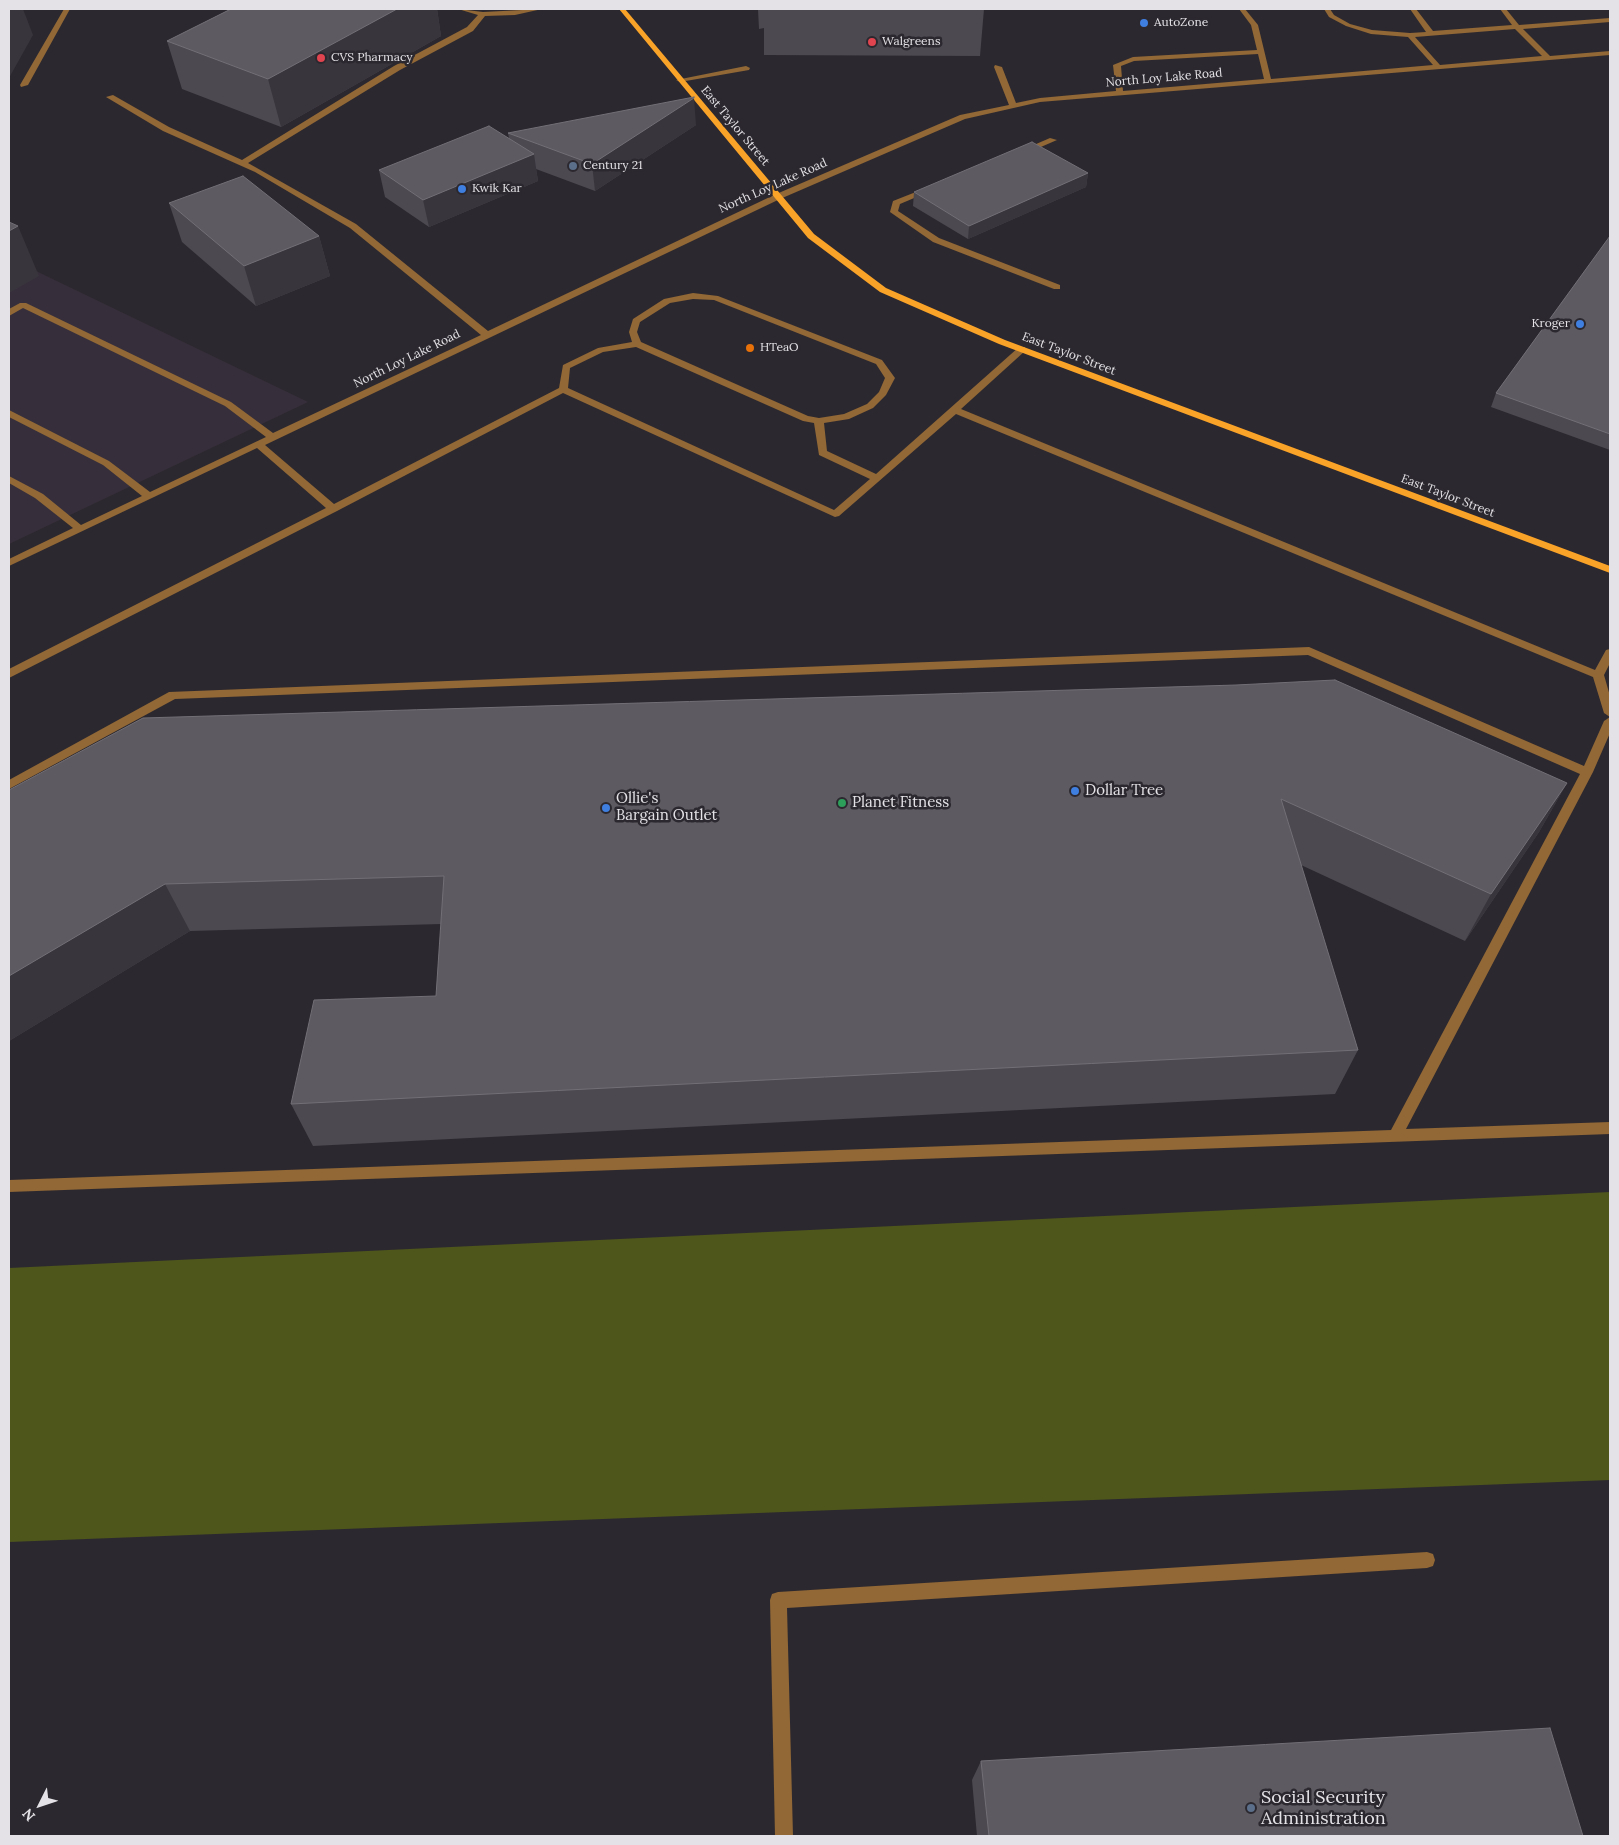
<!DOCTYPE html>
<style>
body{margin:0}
#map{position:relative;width:1619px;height:1845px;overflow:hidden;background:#2c282f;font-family:Lora,serif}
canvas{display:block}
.frame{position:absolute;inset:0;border:10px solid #e4e2e6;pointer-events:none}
.north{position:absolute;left:15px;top:1780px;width:50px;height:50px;-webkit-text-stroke:4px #2c282f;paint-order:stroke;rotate:229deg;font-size:14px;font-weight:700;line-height:20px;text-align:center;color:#e4e2e6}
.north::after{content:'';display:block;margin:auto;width:18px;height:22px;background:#e4e2e6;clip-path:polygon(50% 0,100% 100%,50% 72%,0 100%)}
</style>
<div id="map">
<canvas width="1619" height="1845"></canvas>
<div class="frame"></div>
<div class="north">N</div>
</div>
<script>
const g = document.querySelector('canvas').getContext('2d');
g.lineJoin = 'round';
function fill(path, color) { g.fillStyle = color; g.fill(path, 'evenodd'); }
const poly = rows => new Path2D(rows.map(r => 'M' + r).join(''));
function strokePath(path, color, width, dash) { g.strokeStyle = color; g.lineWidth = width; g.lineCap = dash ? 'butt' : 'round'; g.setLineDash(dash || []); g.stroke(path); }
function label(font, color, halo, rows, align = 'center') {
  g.font = font + ' Lora,serif'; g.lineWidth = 5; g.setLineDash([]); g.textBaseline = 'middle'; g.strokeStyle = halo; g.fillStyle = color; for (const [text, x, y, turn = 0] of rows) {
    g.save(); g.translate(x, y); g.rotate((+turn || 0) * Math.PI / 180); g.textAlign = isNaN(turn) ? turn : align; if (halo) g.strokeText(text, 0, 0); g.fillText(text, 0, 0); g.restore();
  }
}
const built = poly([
 [9,258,308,402,9,544]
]);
const green = poly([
 [1610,1192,1610,1480,9,1542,9,1268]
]);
const minor = poly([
 [64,9,70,9,28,85,21,87,20,85,64,9],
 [458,9,483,12,542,9,515,15,485,16,473,31,400,70,248,163,356,224,488,331,774,195,960,115,1009,105,994,67,995,65,1002,67,1016,103,1040,98,1116,91,1113,65,1133,57,1257,50,1251,25,1239,9,1245,9,1258,25,1271,79,1433,65,1408,37,1371,34,1346,26,1329,17,1324,9,1330,9,1334,15,1350,24,1372,30,1410,33,1426,32,1410,9,1416,9,1433,31,1512,25,1500,9,1506,9,1519,25,1610,18,1610,22,1523,29,1550,56,1610,51,1610,55,1040,102,965,119,780,199,265,445,334,504,559,388,563,365,598,348,632,342,629,332,633,319,664,299,693,293,718,296,882,360,895,378,886,395,873,408,849,419,824,423,827,451,876,474,1019,347,1025,347,1025,351,961,409,1595,670,1606,650,1610,649,1610,663,1604,675,1610,696,1610,733,1593,772,1406,1129,1610,1122,1610,1134,9,1192,9,1180,1391,1130,1580,774,1308,655,175,699,9,789,9,780,169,692,1309,647,1584,766,1604,721,1610,717,1604,713,1593,677,956,414,839,516,835,517,563,393,337,511,9,678,9,669,326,508,257,448,9,566,9,559,73,528,35,498,9,483,9,476,43,494,81,525,142,496,103,465,9,417,9,410,109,461,150,492,266,437,225,406,23,308,9,316,9,309,20,303,26,303,231,402,273,433,481,335,350,228,255,172,163,131,106,97,113,95,169,127,242,160,394,66,467,27,478,15,458,9],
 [1515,29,1542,56,1440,65,1415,37,1515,29],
 [1258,54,1264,79,1123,91,1121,66,1134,61,1258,54],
 [693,299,714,300,876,364,885,378,879,392,867,404,844,414,819,418,808,416,641,342,637,332,640,322,670,303,693,299],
 [636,347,803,421,814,423,819,455,870,479,834,510,568,388,570,368,603,352,636,347],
 [746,66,750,68,749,70,680,82,676,80,746,66],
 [1050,138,1057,140,1027,153,1020,151,1050,138],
 [926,188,933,190,900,204,898,211,939,238,1060,285,1060,289,1054,289,933,242,890,212,893,201,926,188],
 [1427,1552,1433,1554,1435,1560,1433,1566,1427,1568,787,1608,793,1836,775,1836,770,1600,772,1594,778,1592,1427,1552]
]);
const major = poly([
 [619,9,625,9,814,234,886,288,1005,340,1610,566,1610,573,999,344,880,292,808,238,619,9]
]);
const wall = poly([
 [231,9,437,9,441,36,281,127,182,89,167,41],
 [758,9,984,9,980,56,764,55,764,28,759,29],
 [696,125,595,191,536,169,538,181,429,227,385,197,379,170,509,138,508,133],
 [1088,173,1086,187,968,239,913,206,914,192],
 [169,203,319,236,330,276,256,306,182,242],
 [1610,236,1610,450,1491,407,1496,393],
 [1567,783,1539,832,1465,941,1301,865,1358,1050,1335,1094,313,1146,291,1104,436,996,441,924,190,931,9,1041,9,790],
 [981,1761,1583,1836,977,1836,972,1780]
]);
const shadedWall = poly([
 [9,9,23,9,33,35,9,78],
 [397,9,437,9,441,36,281,127,268,79],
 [694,98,696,125,595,191,592,164],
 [534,154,538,181,429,227,423,200],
 [1088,173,1086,187,968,239,969,226],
 [18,226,39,276,9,293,9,231],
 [319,236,330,276,256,306,244,266],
 [1567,783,1539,832,1465,941,1491,894],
 [165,884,190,931,9,1041,9,976]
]);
const building = poly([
 [231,9,397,9,268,79,167,41,231,9],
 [694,97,694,98,592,164,508,133,694,97],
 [489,126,534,154,423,200,379,170,489,126],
 [1032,142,1088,173,969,226,914,192,1032,142],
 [243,176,319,236,244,266,169,203,243,176],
 [9,222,18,226,9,231,9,222],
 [1610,236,1610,434,1496,393,1610,236],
 [1335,680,1567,783,1491,894,1281,799,1358,1050,291,1104,314,1000,436,996,444,876,165,884,9,976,9,790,143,718,1236,685,1335,680],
 [1550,1728,1583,1836,989,1836,981,1761,1550,1728]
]);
const markers = [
 [1144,23,5,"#3f7fe0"],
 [872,42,5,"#e0444e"],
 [321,58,5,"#e0444e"],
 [573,166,5,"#5c6f8a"],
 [462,189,5,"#3f7fe0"],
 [1580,324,5,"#3f7fe0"],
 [750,348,5,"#e8710a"],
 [1075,791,5,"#3f7fe0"],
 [842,803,5,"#2e9e5b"],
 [606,808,5,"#3f7fe0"],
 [1251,1808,5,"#5c6f8a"]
];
const farPoinames = [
 ["AutoZone",1154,23],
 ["Walgreens",882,42],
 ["CVS Pharmacy",331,58],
 ["Century 21",583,166],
 ["Kwik Kar",472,189],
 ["Kroger",1570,324,"right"],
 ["HTeaO",760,348]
];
const farStreetnames = [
 ["North Loy Lake Road",1164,78,-5],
 ["East Taylor Street",735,126,50],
 ["North Loy Lake Road",773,186,-24],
 ["East Taylor Street",1069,354,21],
 ["North Loy Lake Road",407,359,-26],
 ["East Taylor Street",1448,496,21]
];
const poiNames = [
 ["Dollar Tree",1085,791],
 ["Ollie's",616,799],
 ["Bargain Outlet",616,816],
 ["Planet Fitness",852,803]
];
const nearPoinames = [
 ["Social Security",1261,1798],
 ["Administration",1261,1819]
];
fill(built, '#362f3b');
fill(green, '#4e561c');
fill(minor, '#916836');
fill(major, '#f9a328');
fill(wall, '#4c4951');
fill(shadedWall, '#39353d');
fill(building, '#5d5a61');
strokePath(building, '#726f76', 1);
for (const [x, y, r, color] of markers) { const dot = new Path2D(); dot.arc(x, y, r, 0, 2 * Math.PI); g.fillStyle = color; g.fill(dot); strokePath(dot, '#2c282f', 2); }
label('12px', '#e4e2e6', '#2c282f', farPoinames, 'left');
label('12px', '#e4e2e6', '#2c282f', farStreetnames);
label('15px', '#e4e2e6', '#2c282f', poiNames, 'left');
label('18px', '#e4e2e6', '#2c282f', nearPoinames, 'left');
</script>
